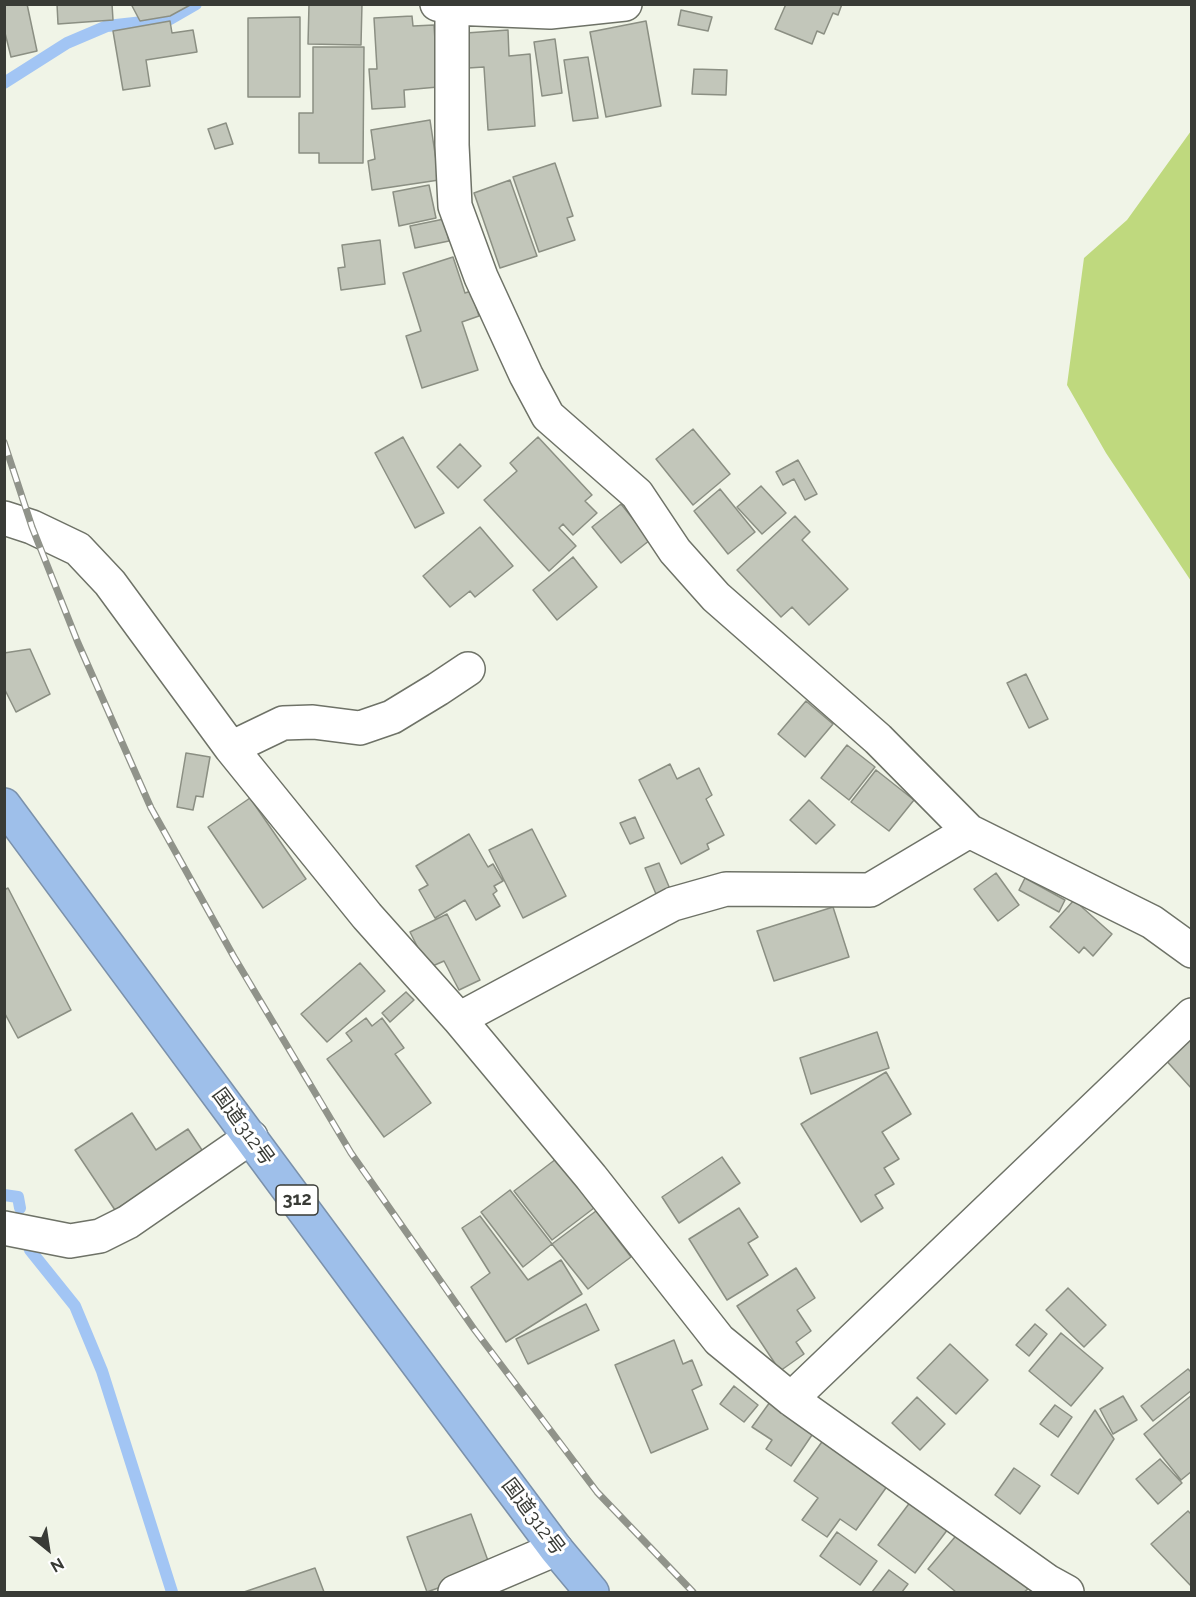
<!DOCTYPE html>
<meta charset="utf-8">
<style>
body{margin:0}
#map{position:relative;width:1196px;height:1597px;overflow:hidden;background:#f0f4e7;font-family:Raleway,sans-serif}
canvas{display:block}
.frame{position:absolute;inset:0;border:6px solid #393b36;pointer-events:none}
.north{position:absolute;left:18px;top:1519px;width:60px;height:60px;-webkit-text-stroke:4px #fff;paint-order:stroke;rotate:150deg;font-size:16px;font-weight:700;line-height:24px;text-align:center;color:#393b36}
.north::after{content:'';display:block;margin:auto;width:21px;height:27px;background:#393b36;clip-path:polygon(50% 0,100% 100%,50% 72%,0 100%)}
</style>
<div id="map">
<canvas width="1196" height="1597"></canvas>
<div class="frame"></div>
<div class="north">N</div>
</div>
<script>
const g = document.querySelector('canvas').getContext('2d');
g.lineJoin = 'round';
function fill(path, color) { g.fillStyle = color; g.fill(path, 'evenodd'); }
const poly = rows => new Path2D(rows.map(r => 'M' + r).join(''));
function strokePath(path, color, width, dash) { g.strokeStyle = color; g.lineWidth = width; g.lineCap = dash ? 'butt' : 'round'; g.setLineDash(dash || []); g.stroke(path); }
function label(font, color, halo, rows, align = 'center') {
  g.font = font + ' Raleway,"Noto Sans JP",sans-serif'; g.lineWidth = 6; g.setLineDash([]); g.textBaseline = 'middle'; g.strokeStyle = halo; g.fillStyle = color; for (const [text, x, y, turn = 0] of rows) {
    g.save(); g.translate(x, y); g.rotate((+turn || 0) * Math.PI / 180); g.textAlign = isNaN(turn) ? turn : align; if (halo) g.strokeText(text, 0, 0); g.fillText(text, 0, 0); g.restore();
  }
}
const green = poly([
 [1191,131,1191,581,1106,453,1067,385,1084,258,1127,220]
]);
const stream = poly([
 [4,83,67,43,107,26,170,19,196,4],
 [4,1195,18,1197,20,1208],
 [30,1250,75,1306,102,1371,172,1592]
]);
const building = poly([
 [27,4,37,51,11,57,4,29,4,5,27,4],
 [57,4,112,4,113,20,58,24,57,4],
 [131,4,192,4,170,16,140,21,131,4],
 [309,4,362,4,361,45,308,44,309,4],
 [786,4,842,4,838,15,833,13,824,34,817,31,812,44,775,29,786,4],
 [681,10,712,17,708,31,678,25,681,10],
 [412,16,413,26,434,25,438,87,404,90,405,107,372,109,369,69,377,69,374,18,412,16],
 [300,17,300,97,248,97,248,18,300,17],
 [170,21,172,33,193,30,197,52,146,60,150,86,123,90,113,31,170,21],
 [646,21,661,106,606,117,590,32,646,21],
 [508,30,509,56,530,54,535,126,488,130,484,67,468,68,466,33,508,30],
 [555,39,562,93,542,96,534,42,555,39],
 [313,47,364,47,363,163,319,163,319,153,299,153,299,113,313,113,313,47],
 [588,57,598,118,573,121,564,60,588,57],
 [694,69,727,70,726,95,692,94,694,69],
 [430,120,439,180,372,190,368,161,375,159,371,130,430,120],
 [226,123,233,144,215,149,208,129,226,123],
 [555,163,573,216,567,218,575,240,539,252,513,177,555,163],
 [510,180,537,256,500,268,474,193,510,180],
 [429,185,436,218,399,226,393,192,429,185],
 [444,219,449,241,415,248,410,226,444,219],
 [380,240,385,284,341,290,338,268,345,267,342,245,380,240],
 [453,257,465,293,471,291,479,316,462,322,478,370,422,388,406,336,421,331,403,273,453,257],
 [693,429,730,474,693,505,656,459,693,429],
 [403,437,444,513,415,528,375,453,403,437],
 [538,437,592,495,585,501,597,513,573,535,563,524,559,528,576,546,549,571,484,500,517,471,510,463,538,437],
 [460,444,481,466,458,488,437,467,460,444],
 [798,460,817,494,805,500,794,479,783,485,776,472,798,460],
 [761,486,786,513,762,534,737,507,761,486],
 [720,489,755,532,728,554,694,511,720,489],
 [621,504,650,540,621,563,592,527,621,504],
 [795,516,810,532,802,540,848,589,809,625,792,607,781,617,737,570,795,516],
 [480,527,513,566,475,597,470,591,450,607,423,576,480,527],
 [573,557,597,587,557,620,533,590,573,557],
 [30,649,50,694,16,712,4,688,4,653,30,649],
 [1026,674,1048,719,1029,728,1007,683,1026,674],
 [806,701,833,724,805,757,778,734,806,701],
 [847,745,875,767,849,800,821,778,847,745],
 [186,753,210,757,203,797,196,796,193,810,177,807,186,753],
 [670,764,677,779,699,768,712,795,706,799,724,835,707,844,709,849,681,864,639,780,670,764],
 [876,770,914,800,889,831,851,802,876,770],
 [250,798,306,879,263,908,208,827,250,798],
 [809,800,835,825,816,844,790,820,809,800],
 [635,817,644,838,630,844,620,823,635,817],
 [532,829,566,896,523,918,489,850,532,829],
 [469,834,488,867,493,864,503,881,494,886,497,891,493,894,500,906,476,920,465,900,435,918,419,890,428,885,416,866,469,834],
 [659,863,670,889,656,894,645,868,659,863],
 [996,873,1019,905,998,921,974,889,996,873],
 [1025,878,1065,900,1059,912,1019,890,1025,878],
 [8,888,71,1010,18,1038,4,1012,4,890,8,888],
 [1074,900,1112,934,1093,956,1084,947,1079,953,1050,927,1074,900],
 [833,907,849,957,774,981,757,931,833,907],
 [447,914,480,980,459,990,444,961,428,968,410,932,447,914],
 [360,963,385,991,327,1042,301,1014,360,963],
 [406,992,414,1000,390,1022,382,1013,406,992],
 [366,1018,372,1026,382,1018,404,1048,395,1054,431,1103,384,1137,327,1059,352,1041,346,1033,366,1018],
 [1192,1031,1192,1089,1163,1057,1192,1031],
 [877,1032,889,1068,811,1094,800,1058,877,1032],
 [886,1072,911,1114,882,1132,899,1159,884,1168,894,1184,875,1195,883,1208,861,1222,801,1124,886,1072],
 [132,1113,156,1150,188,1129,206,1156,171,1174,115,1210,75,1150,132,1113],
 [722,1157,740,1183,679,1223,662,1197,722,1157],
 [556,1159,594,1208,552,1240,514,1191,556,1159],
 [510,1190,552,1244,523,1267,481,1212,510,1190],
 [739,1208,758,1237,748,1243,768,1275,727,1300,689,1239,739,1208],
 [596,1211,631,1257,588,1289,552,1244,596,1211],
 [480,1216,528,1280,561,1260,582,1294,506,1342,471,1287,490,1273,462,1228,480,1216],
 [796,1268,815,1298,797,1310,811,1331,796,1342,804,1354,780,1371,737,1306,796,1268],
 [1068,1288,1106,1325,1084,1347,1046,1310,1068,1288],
 [586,1304,599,1330,528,1364,516,1339,586,1304],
 [1035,1324,1047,1334,1029,1356,1016,1345,1035,1324],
 [1061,1333,1103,1368,1071,1406,1029,1371,1061,1333],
 [674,1340,683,1364,692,1360,702,1385,692,1390,708,1429,651,1453,615,1365,674,1340],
 [950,1344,988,1380,956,1414,917,1378,950,1344],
 [1188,1369,1192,1373,1192,1390,1153,1421,1141,1406,1188,1369],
 [734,1386,758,1405,744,1422,720,1404,734,1386],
 [1192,1395,1192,1471,1181,1480,1144,1434,1192,1395],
 [1123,1396,1137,1420,1113,1434,1100,1409,1123,1396],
 [917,1397,945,1424,920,1450,892,1423,917,1397],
 [770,1402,814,1432,791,1466,766,1449,772,1440,752,1427,770,1402],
 [1055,1405,1072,1417,1058,1437,1040,1424,1055,1405],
 [1095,1410,1114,1439,1078,1494,1051,1475,1095,1410],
 [824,1439,888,1485,856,1530,840,1519,827,1537,802,1520,818,1498,794,1481,824,1439],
 [1160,1459,1182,1483,1158,1504,1136,1479,1160,1459],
 [1014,1468,1040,1486,1020,1514,995,1495,1014,1468],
 [914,1497,951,1525,915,1573,878,1545,914,1497],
 [1188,1511,1192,1515,1192,1587,1151,1544,1188,1511],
 [471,1514,491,1569,427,1592,407,1537,471,1514],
 [960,1531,1028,1589,1024,1592,956,1592,928,1569,960,1531],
 [837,1532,877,1561,860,1585,820,1556,837,1532],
 [315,1568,324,1592,244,1592,315,1568],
 [889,1570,908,1584,902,1592,872,1592,889,1570]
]);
const minor = poly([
 [437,4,452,8,550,12,625,4],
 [452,8,452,145,455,206,481,277,526,375,548,416,637,494,675,551,716,597,878,739,969,831,1152,922,1192,951],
 [4,518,32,527,78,549,110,583,231,748,367,916,459,1019,591,1177,719,1340,791,1399,1047,1581,1067,1592],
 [231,748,283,723,313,722,360,728,392,717,438,689,468,669],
 [459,1019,673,904,726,889,870,890,969,831],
 [4,1228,70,1241,100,1236,128,1222,251,1137],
 [791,1399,1192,1015],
 [455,1592,556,1549]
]);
const highway = poly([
 [4,805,371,1301,556,1549,592,1592]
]);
const rail = poly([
 [4,442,32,527,78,643,151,808,234,957,351,1153,474,1329,597,1492,693,1592]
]);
const shields = [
 [297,1200,42]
];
const shieldNames = [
 ["312",297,1200]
];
const streetNames = [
 ["国道312号",243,1127,54],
 ["国道312号",533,1517,53]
];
fill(green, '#bfd97e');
strokePath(stream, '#a2c5f4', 12);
fill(building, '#c2c6ba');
strokePath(building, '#8b8f83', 1.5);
strokePath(minor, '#6e7267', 36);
strokePath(highway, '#7b91ab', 36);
strokePath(minor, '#fff', 33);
strokePath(highway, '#9ebfea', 33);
strokePath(rail, '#90938a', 7);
strokePath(rail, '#fff', 4.5, [14]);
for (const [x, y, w] of shields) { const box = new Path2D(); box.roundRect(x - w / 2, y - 15, w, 30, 4.5); g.fillStyle = '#fff'; g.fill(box); strokePath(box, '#393b36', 1.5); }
label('bold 18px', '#393b36', null, shieldNames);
label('20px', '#393b36', '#fff', streetNames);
</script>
